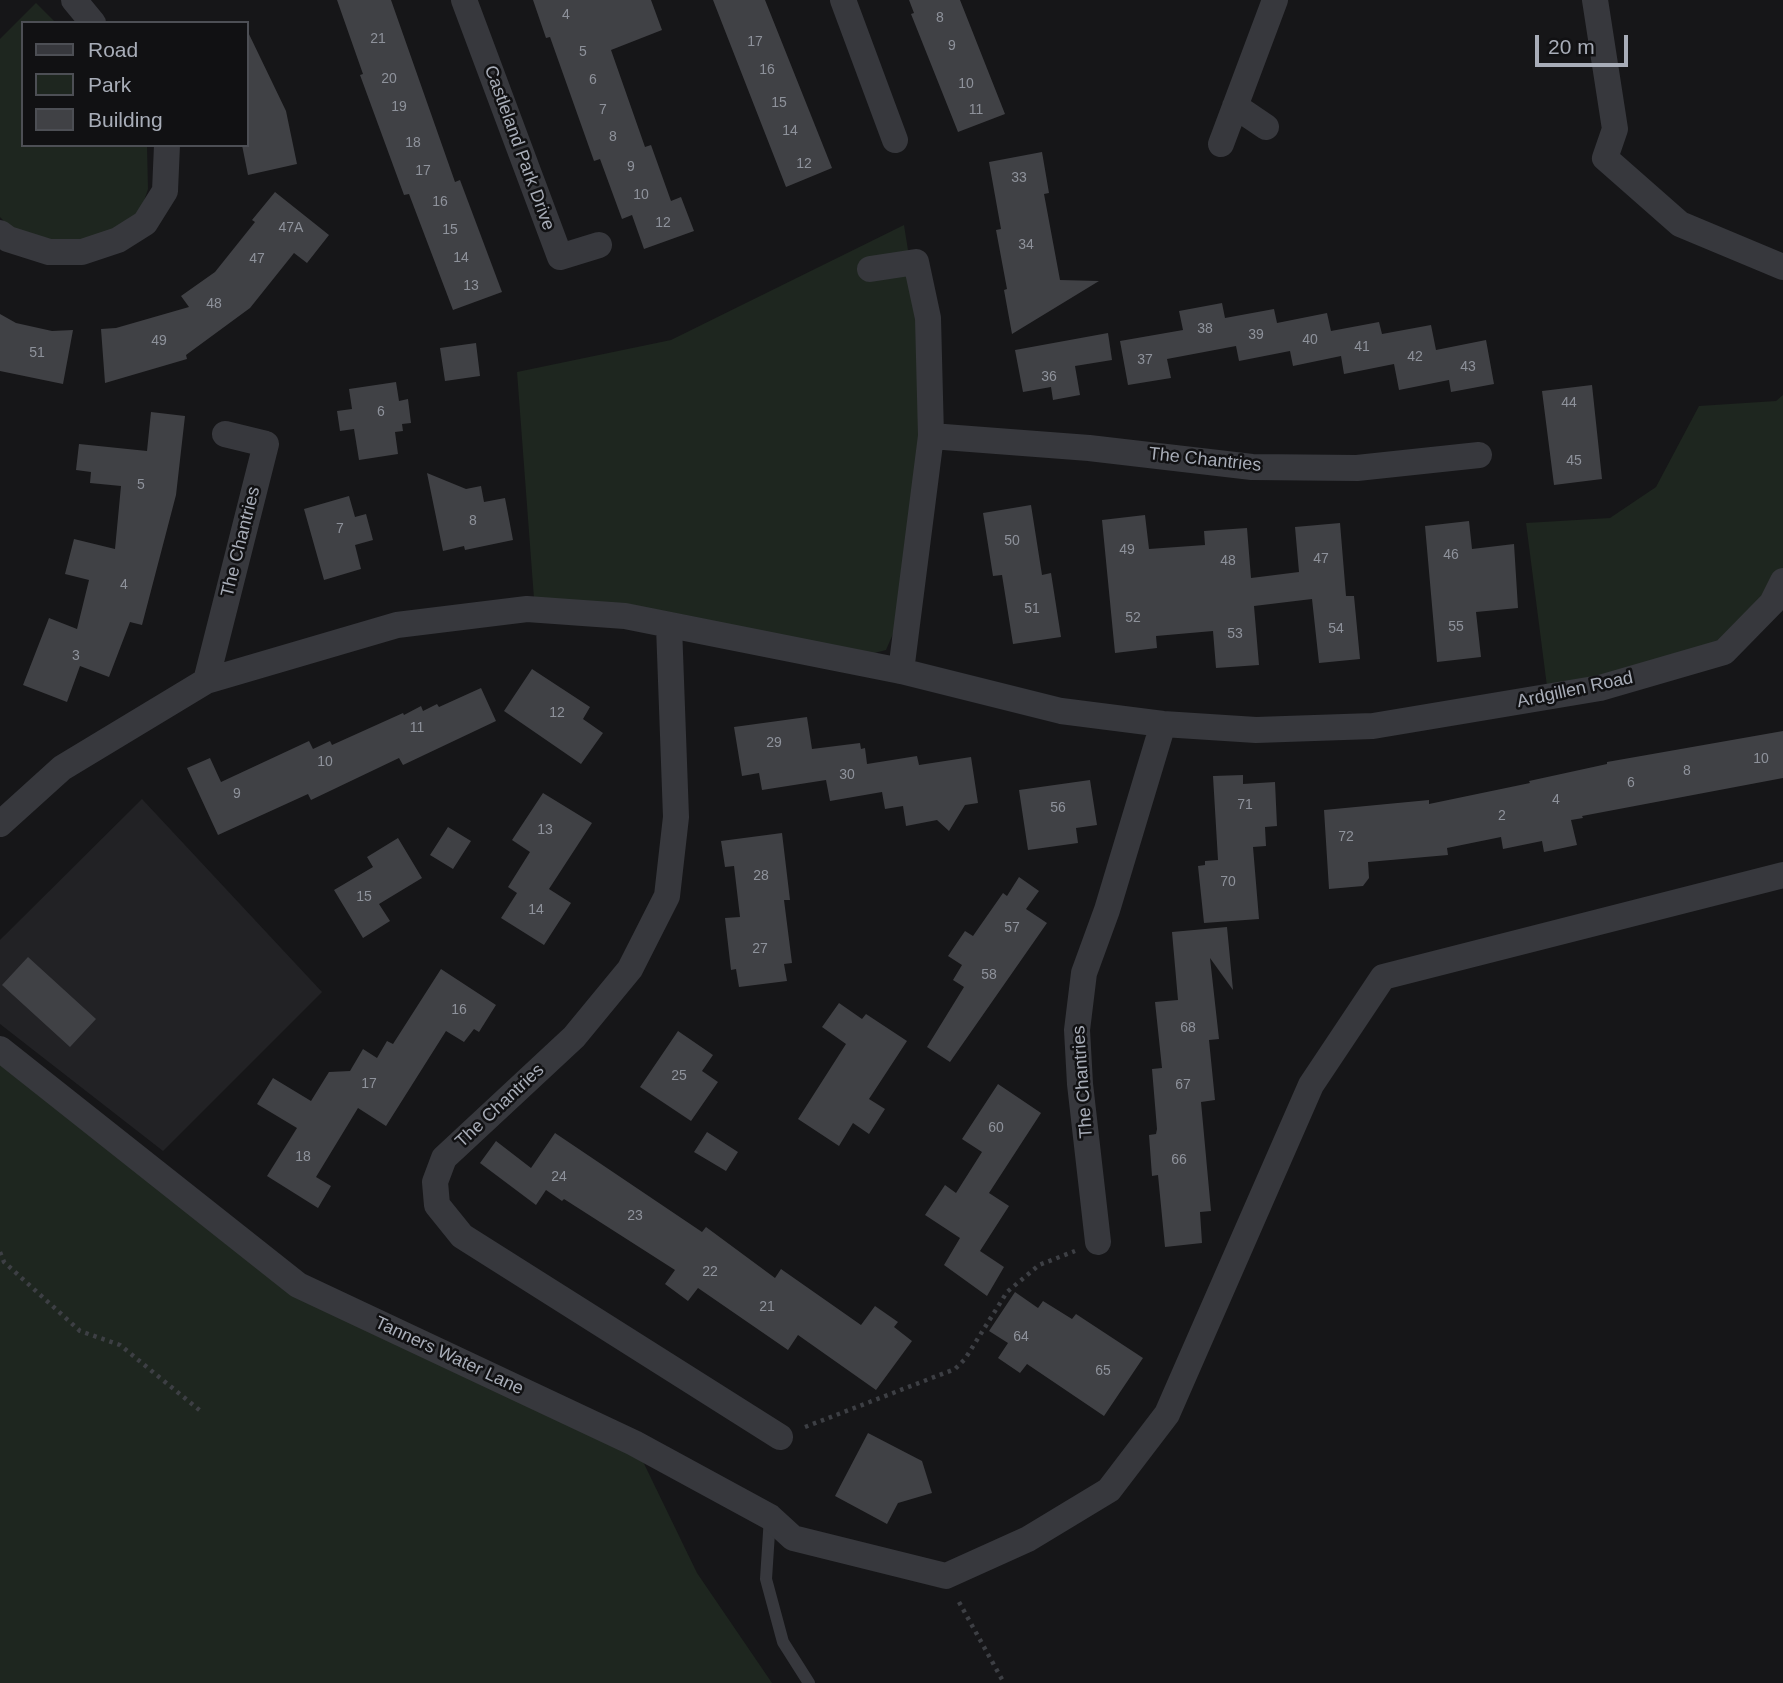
<!DOCTYPE html>
<style>
body{margin:0}
#map{position:relative;width:1783px;height:1683px;overflow:hidden;background:#161618;font-family:Helvetica,sans-serif}
canvas{display:block}
.legend{position:absolute;left:21px;top:21px;width:228px;height:126px;box-sizing:border-box;background:#111113;border:2px solid #4d4f55;margin:0;padding:9px 12px;list-style:none;font-size:21px;color:#a8adb8}
.legend li{display:flex;align-items:center;gap:14px;height:35px}
.legend b{width:35px;border:2px solid #4d4f55}
.scale{position:absolute;left:1535px;top:35px;width:93px;height:32px;box-sizing:border-box;border:4px solid #a8adb8;border-top:0;padding-left:9px;font-size:21px;line-height:24px;white-space:nowrap;color:#a8adb8;-webkit-text-stroke:5px #111113;paint-order:stroke}
</style>
<div id="map">
<canvas width="1783" height="1683"></canvas>
<ul class="legend">
<li><b style="height:9px;background:#37383d"></b>Road</li>
<li><b style="height:19px;background:#1e261f"></b>Park</li>
<li><b style="height:19px;background:#404145"></b>Building</li>
</ul>
<div class="scale">20 m</div>
</div>
<script>
const g = document.querySelector('canvas').getContext('2d');
g.lineJoin = 'round';
function fill(path, color) { g.fillStyle = color; g.fill(path, 'evenodd'); }
const poly = rows => new Path2D(rows.map(r => 'M' + r).join(''));
function strokePath(path, color, width, dash) { g.strokeStyle = color; g.lineWidth = width; g.lineCap = dash ? 'butt' : 'round'; g.setLineDash(dash || []); g.stroke(path); }
function label(font, color, halo, rows, align = 'center') {
  g.font = font + ' Helvetica,sans-serif'; g.lineWidth = 5; g.setLineDash([]); g.textBaseline = 'middle'; g.strokeStyle = halo; g.fillStyle = color; for (const [text, x, y, turn = 0] of rows) {
    g.save(); g.translate(x, y); g.rotate((+turn || 0) * Math.PI / 180); g.textAlign = isNaN(turn) ? turn : align; if (halo) g.strokeText(text, 0, 0); g.fillText(text, 0, 0); g.restore();
  }
}
const built = poly([
 [142,799,322,992,163,1151,0,1024,0,940]
]);
const green = poly([
 [36,3,56,23,23,23,23,145,147,145,148,189,138,219,120,233,51,247,18,235,0,217,0,39],
 [904,225,923,345,923,459,899,620,886,650,859,657,535,612,517,372,671,340],
 [1783,395,1783,576,1723,657,1549,702,1526,523,1610,518,1656,487,1699,406,1776,401],
 [0,1054,298,1285,634,1443,697,1573,772,1683,0,1683]
]);
const building = poly([
 [337,0,391,0,455,182,460,180,502,292,453,310,409,194,404,195,360,75,363,74],
 [533,0,651,0,662,30,611,50,645,147,651,145,671,201,681,197,694,231,644,249,632,215,622,219,600,159,594,161,550,37,546,38],
 [713,0,765,0,832,168,786,187],
 [909,0,960,0,1005,114,958,132,911,14,914,13],
 [247,30,286,111,297,164,248,175,242,145,247,145],
 [1042,152,1049,193,1044,194,1060,280,1099,281,1012,334,1004,290,1007,289,996,230,1001,229,989,162],
 [275,192,329,235,307,263,294,253,250,308,186,355,187,359,105,383,101,329,116,328,189,307,181,296,215,272,255,222,252,220],
 [1222,303,1225,318,1274,309,1277,323,1327,313,1331,331,1379,322,1382,334,1431,325,1436,350,1486,340,1494,384,1451,392,1449,380,1399,390,1394,364,1344,374,1341,356,1293,366,1290,351,1239,361,1236,346,1167,359,1171,378,1128,385,1120,341,1183,330,1179,311],
 [0,314,16,323,52,331,73,330,63,384,0,371],
 [1108,333,1112,360,1075,366,1080,395,1053,400,1051,387,1023,392,1015,350],
 [476,343,480,376,445,381,440,348],
 [396,382,399,401,408,399,411,423,402,424,403,431,395,432,398,454,359,460,354,429,340,431,337,411,352,409,349,389],
 [1592,385,1602,479,1554,485,1542,391],
 [151,412,185,416,176,495,142,625,130,622,109,677,80,666,67,702,23,685,49,618,77,629,89,580,65,574,74,539,115,549,121,486,90,483,91,472,76,470,79,444,147,451],
 [427,473,466,489,481,486,484,502,505,498,513,540,465,550,464,546,443,551],
 [349,496,355,517,366,514,373,540,355,545,361,569,324,580,304,509],
 [1031,505,1042,575,1051,573,1061,637,1013,644,1002,575,993,576,983,513],
 [1145,515,1149,549,1205,545,1204,531,1247,528,1251,578,1299,572,1295,527,1340,523,1346,596,1354,596,1360,659,1319,663,1312,599,1254,606,1259,665,1216,668,1213,631,1156,636,1157,648,1115,653,1102,520],
 [1469,521,1472,549,1514,544,1518,608,1476,612,1481,657,1437,662,1425,526],
 [532,669,590,707,583,719,603,733,581,764,504,711],
 [481,688,496,721,403,765,399,758,311,800,308,794,218,835,187,768,210,758,221,782,309,741,313,749,330,741,332,745,403,713,404,715,421,706,423,711,437,704,439,707],
 [807,717,812,749,860,743,861,749,865,748,867,764,917,756,919,765,971,757,978,803,965,805,949,831,937,820,906,826,903,806,885,809,882,792,830,801,826,780,762,790,759,773,742,776,734,727],
 [1783,731,1783,778,1582,816,1583,818,1571,820,1577,845,1544,852,1542,841,1503,849,1501,837,1447,848,1448,855,1368,862,1369,878,1363,886,1329,889,1324,810,1429,800,1429,804,1530,783,1529,781,1607,764,1607,762],
 [1243,775,1243,784,1275,782,1277,826,1265,827,1266,846,1253,847,1259,919,1204,923,1198,866,1205,865,1205,861,1218,860,1213,776],
 [1090,780,1097,825,1076,828,1078,843,1028,850,1019,790],
 [543,793,592,823,549,889,571,903,544,945,501,918,517,893,508,887,530,852,512,840],
 [448,827,471,841,453,869,430,855],
 [782,833,790,900,784,900,792,963,784,964,787,981,739,987,736,969,731,970,725,918,740,917,734,866,725,867,721,841],
 [398,838,422,878,379,904,390,921,363,938,334,890,373,867,367,857],
 [1019,877,1039,891,1026,909,1047,923,950,1062,927,1047,964,987,953,980,962,965,948,956,965,931,973,936,1003,893,1007,896],
 [1227,927,1233,990,1210,958,1219,1039,1209,1040,1215,1100,1201,1102,1211,1211,1200,1212,1202,1243,1165,1247,1158,1175,1152,1176,1149,1135,1156,1134,1157,1129,1152,1069,1162,1068,1155,1002,1178,1000,1172,932],
 [28,957,96,1019,70,1047,2,985],
 [441,969,496,1005,479,1032,474,1029,464,1042,446,1031,386,1126,358,1108,316,1177,331,1186,318,1208,267,1176,297,1128,257,1104,273,1078,311,1101,329,1072,350,1071,363,1049,377,1058,387,1041,393,1044],
 [839,1003,862,1019,866,1014,907,1041,869,1099,885,1109,869,1134,853,1123,839,1146,798,1119,846,1044,822,1027],
 [678,1031,713,1055,702,1071,718,1082,691,1121,640,1087],
 [998,1084,1041,1113,989,1193,1009,1206,980,1251,1004,1267,987,1296,944,1265,960,1238,925,1215,945,1185,956,1193,982,1152,962,1139],
 [707,1132,738,1152,726,1171,694,1152],
 [555,1133,702,1232,706,1227,775,1278,781,1269,861,1325,875,1306,898,1322,894,1327,912,1341,876,1390,798,1335,788,1350,698,1288,688,1301,665,1284,675,1270,564,1199,562,1201,546,1190,536,1205,480,1163,496,1141,531,1168],
 [1015,1292,1038,1308,1043,1301,1072,1319,1076,1314,1143,1358,1104,1416,1027,1364,1020,1373,998,1358,1008,1343,989,1331],
 [868,1433,922,1461,932,1493,898,1503,887,1524,835,1496]
]);
const path = poly([
 [0,1252,4,1262,80,1331,120,1345,203,1413],
 [805,1427,955,1369,965,1359,1007,1292,1039,1265,1075,1251],
 [959,1602,1004,1683]
]);
const service = poly([
 [770,1517,766,1579,783,1642,809,1683]
]);
const minor = poly([
 [74,0,93,23],
 [464,0,560,257,599,245],
 [843,0,895,140],
 [1595,0,1615,129,1605,158,1680,224,1783,267],
 [1235,106,1266,127],
 [1221,144,1275,0],
 [0,233,8,239,49,252,82,252,118,240,145,223,165,191,167,145],
 [870,269,916,262,928,318,931,436,901,671],
 [931,436,1089,448,1252,467,1357,468,1479,455],
 [669,626,676,817,667,896,630,969,574,1037,444,1158,435,1182,437,1205,462,1236,780,1437],
 [206,681,266,444,225,434],
 [0,824,62,768,206,681,397,625,527,609,625,616,901,671,1061,711,1163,724,1256,730,1373,726,1600,688,1724,652,1772,603,1783,581],
 [0,1049,298,1285,634,1443,770,1517,793,1538,946,1576,1028,1539,1109,1490,1167,1414,1311,1085,1383,977,1783,875],
 [1098,1242,1080,1084,1077,1030,1084,973,1107,910,1163,724]
]);
const numberNames = [
 ["4",566,15],
 ["8",940,18],
 ["21",378,39],
 ["17",755,42],
 ["9",952,46],
 ["5",583,52],
 ["16",767,70],
 ["20",389,79],
 ["6",593,80],
 ["10",966,84],
 ["15",779,103],
 ["19",399,107],
 ["7",603,110],
 ["11",976,110],
 ["14",790,131],
 ["8",613,137],
 ["18",413,143],
 ["12",804,164],
 ["9",631,167],
 ["17",423,171],
 ["33",1019,178],
 ["10",641,195],
 ["16",440,202],
 ["12",663,223],
 ["47A",291,228],
 ["15",450,230],
 ["34",1026,245],
 ["14",461,258],
 ["47",257,259],
 ["13",471,286],
 ["48",214,304],
 ["38",1205,329],
 ["39",1256,335],
 ["40",1310,340],
 ["49",159,341],
 ["41",1362,347],
 ["51",37,353],
 ["42",1415,357],
 ["37",1145,360],
 ["43",1468,367],
 ["36",1049,377],
 ["44",1569,403],
 ["6",381,412],
 ["45",1574,461],
 ["5",141,485],
 ["8",473,521],
 ["7",340,529],
 ["50",1012,541],
 ["49",1127,550],
 ["46",1451,555],
 ["47",1321,559],
 ["48",1228,561],
 ["4",124,585],
 ["51",1032,609],
 ["52",1133,618],
 ["55",1456,627],
 ["54",1336,629],
 ["53",1235,634],
 ["3",76,656],
 ["12",557,713],
 ["11",417,728],
 ["29",774,743],
 ["10",1761,759],
 ["10",325,762],
 ["8",1687,771],
 ["30",847,775],
 ["6",1631,783],
 ["9",237,794],
 ["4",1556,800],
 ["71",1245,805],
 ["56",1058,808],
 ["2",1502,816],
 ["13",545,830],
 ["72",1346,837],
 ["28",761,876],
 ["70",1228,882],
 ["15",364,897],
 ["14",536,910],
 ["57",1012,928],
 ["27",760,949],
 ["58",989,975],
 ["16",459,1010],
 ["68",1188,1028],
 ["25",679,1076],
 ["17",369,1084],
 ["67",1183,1085],
 ["60",996,1128],
 ["18",303,1157],
 ["66",1179,1160],
 ["24",559,1177],
 ["23",635,1216],
 ["22",710,1272],
 ["21",767,1307],
 ["64",1021,1337],
 ["65",1103,1371]
];
const streetNames = [
 ["Castleland Park Drive",519,148,70],
 ["The Chantries",1205,460,6],
 ["The Chantries",241,542,-76],
 ["Ardgillen Road",1575,690,-12],
 ["The Chantries",1083,1082,-94],
 ["The Chantries",500,1106,-43],
 ["Tanners Water Lane",449,1356,25]
];
fill(built, '#222225');
fill(green, '#1e261f');
fill(building, '#404145');
strokePath(path, '#3d3f44', 4.5, [3.5, 5]);
strokePath(service, '#37383d', 12);
strokePath(minor, '#37383d', 26);
label('14px', '#8e929b', null, numberNames);
label('18px', '#a8adb8', '#111113', streetNames);
</script>
